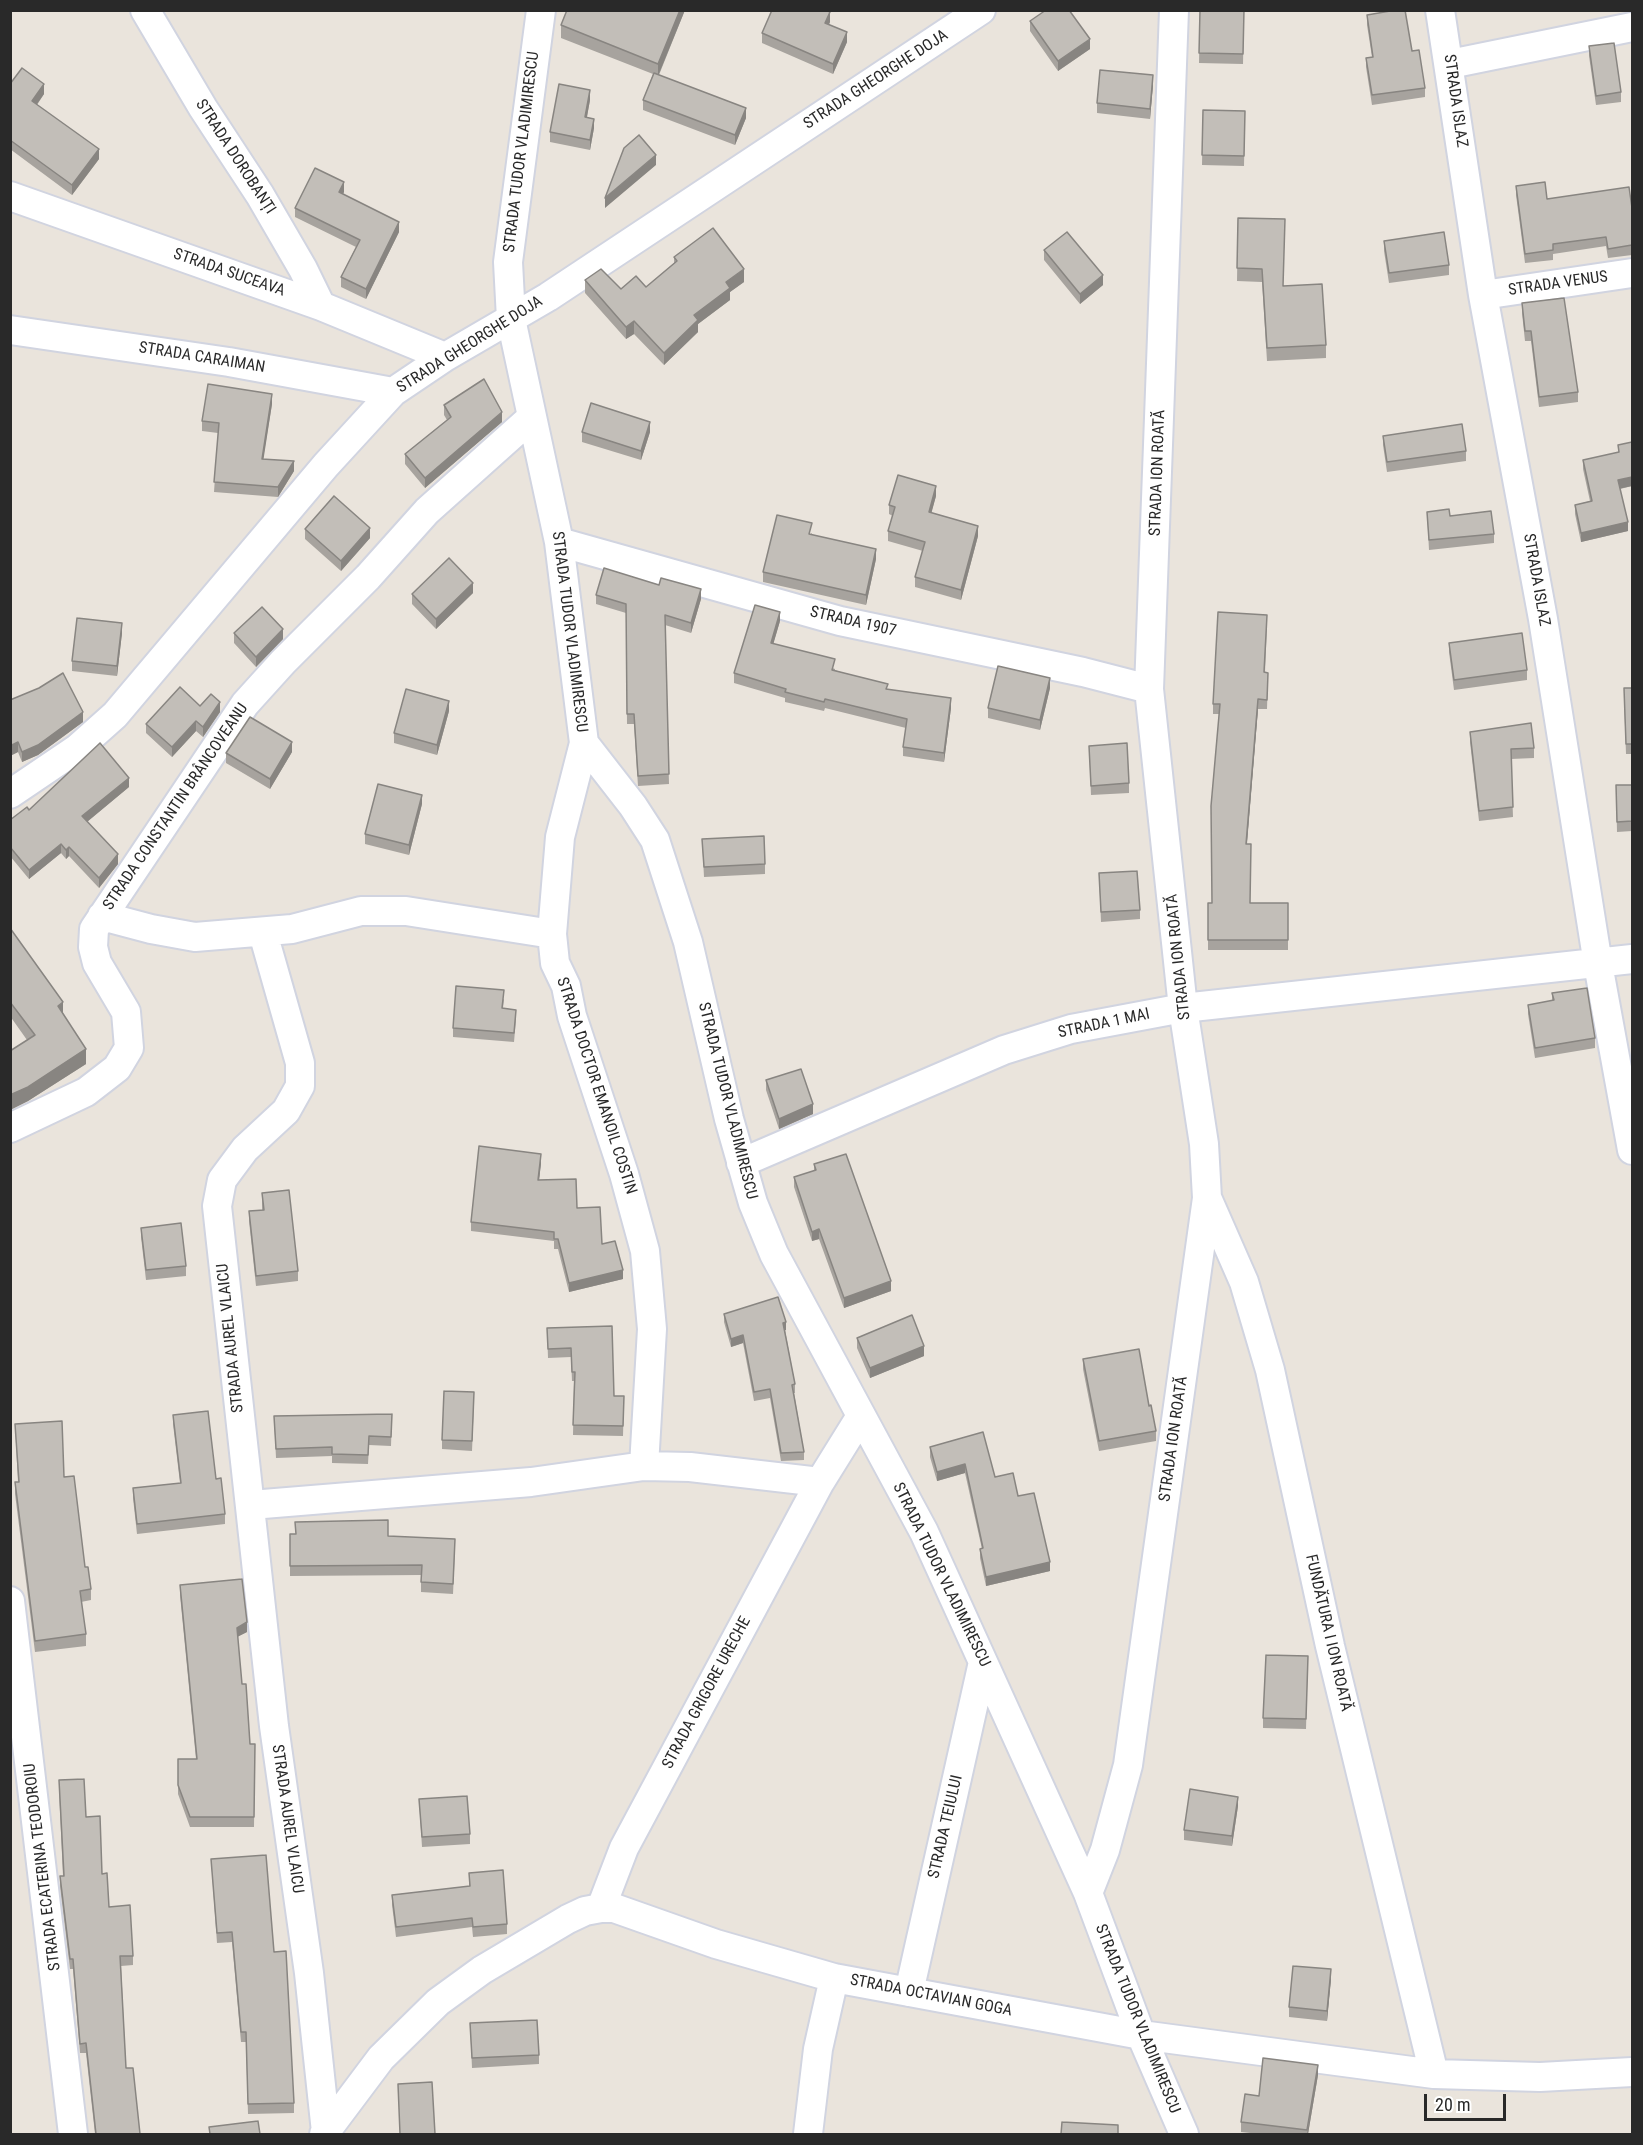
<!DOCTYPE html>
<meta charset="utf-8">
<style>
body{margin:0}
#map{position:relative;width:1643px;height:2145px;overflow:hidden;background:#eae4dc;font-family:"Roboto Condensed",sans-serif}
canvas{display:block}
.frame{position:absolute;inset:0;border:12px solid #292929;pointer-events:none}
.scale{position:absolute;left:1424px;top:2094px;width:82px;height:27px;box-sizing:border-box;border:3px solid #292929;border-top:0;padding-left:8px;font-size:18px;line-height:21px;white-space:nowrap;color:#292929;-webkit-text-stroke:4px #fff;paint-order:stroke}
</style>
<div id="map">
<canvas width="1643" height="2145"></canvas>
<div class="frame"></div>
<div class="scale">20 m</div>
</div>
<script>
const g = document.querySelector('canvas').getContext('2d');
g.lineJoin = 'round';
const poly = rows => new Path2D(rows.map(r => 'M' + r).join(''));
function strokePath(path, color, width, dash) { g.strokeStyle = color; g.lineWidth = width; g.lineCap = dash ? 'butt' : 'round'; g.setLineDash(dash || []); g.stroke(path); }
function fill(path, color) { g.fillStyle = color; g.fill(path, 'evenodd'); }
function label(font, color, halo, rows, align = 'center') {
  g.font = font + ' "Roboto Condensed",sans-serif'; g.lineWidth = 4.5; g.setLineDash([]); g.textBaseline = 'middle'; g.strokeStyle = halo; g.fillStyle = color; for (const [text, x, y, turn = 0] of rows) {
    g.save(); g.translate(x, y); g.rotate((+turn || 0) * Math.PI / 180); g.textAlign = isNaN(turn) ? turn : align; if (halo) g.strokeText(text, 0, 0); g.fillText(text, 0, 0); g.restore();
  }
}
const minor = poly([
 [145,10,203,108,260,195,303,269,321,306],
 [541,10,508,262,511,319,559,542,584,743,633,806,655,840,688,942,729,1119,753,1203,774,1254,924,1532,1088,1893,1141,2035,1184,2134],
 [1440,10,1483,295,1543,619,1598,964,1632,1150],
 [1450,64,1632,27],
 [10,196,321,306,445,357],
 [1483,295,1632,273],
 [10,330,229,362,393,392],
 [559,542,840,621,1083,672,1149,689],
 [584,743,560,837,552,934,555,963,566,986,572,1016,624,1174,645,1251,652,1329,644,1466],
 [10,794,78,748,115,715,326,465,393,392,445,357,548,297,981,10],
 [102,916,151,929,195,937,292,929,361,911,406,911,552,934],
 [263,933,300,1063,300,1086,286,1111,245,1149,222,1180,217,1206,274,1726,309,1973,326,2132],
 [10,1128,86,1092,117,1068,129,1048,126,1012,97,963,93,947,94,929,245,704,283,662,368,577,427,511,531,418],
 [741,1163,1004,1050,1071,1029,1183,1008,1632,959],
 [1208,1200,1244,1282,1270,1370,1330,1646,1434,2074],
 [251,1505,531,1482,644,1466,690,1467,820,1482],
 [10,1601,73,2134],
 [1088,1893,1105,1850,1128,1765,1207,1198,1204,1144,1183,1008,1149,689,1174,10],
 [601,1908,624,1848,820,1482,861,1416],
 [909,1992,983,1662],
 [324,2134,381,2058,438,2002,482,1970,568,1919,585,1911,601,1908,614,1908,716,1944,834,1978,1141,2035,1434,2074,1540,2077,1632,2072],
 [808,2134,818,2049,834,1978]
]);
const wall = poly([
 [685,10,659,75,746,118,735,145,643,110,643,100,653,74,561,38,561,25],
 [1200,10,1244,10,1243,64,1199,63],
 [1367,15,1412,51,1425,88,1425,97,1372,105,1366,67,1366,58,1372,57,1367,25],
 [1030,21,1090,49,1058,71,1030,31],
 [830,22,829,24,847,42,833,74,762,43,762,33],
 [1589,46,1621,92,1621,102,1596,105,1589,56],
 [10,84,44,94,37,105,99,159,72,195,10,149],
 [1153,85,1150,119,1097,113,1097,103],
 [590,100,587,117,594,128,590,150,550,142,550,132],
 [1203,110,1245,111,1244,166,1202,165],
 [1516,186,1547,199,1632,208,1632,255,1608,258,1606,246,1553,254,1553,260,1525,263,1516,195],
 [344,192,343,194,399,232,366,299,341,287,341,277,356,247,295,217,295,208],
 [1238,218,1283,286,1326,345,1326,358,1267,361,1262,282,1237,281],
 [1384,241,1449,265,1449,275,1389,283,1384,251],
 [1044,250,1103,285,1080,304,1044,260],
 [674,257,744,282,730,292,730,300,698,324,698,332,664,365,634,334,626,339,585,293,585,280,621,289,646,287,674,263],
 [1522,303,1578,392,1578,402,1539,407,1531,341,1525,341,1522,313],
 [272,404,263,459,294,471,278,497,214,492,218,433,202,431,202,421],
 [444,405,502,422,425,488,405,464,405,454,447,420,444,415],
 [582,432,650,432,641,460,582,442],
 [1383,436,1466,451,1466,461,1387,472,1383,445],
 [1632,442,1632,486,1620,489,1628,531,1581,542,1575,514,1575,505,1590,501,1583,469,1583,460,1618,453,1618,445],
 [936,496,931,513,978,536,961,600,915,587,915,577,923,551,888,541,888,531,893,516,889,514,889,505],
 [1427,512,1450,516,1494,534,1494,543,1429,550],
 [305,529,370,538,341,571,305,539],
 [812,533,812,535,876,559,866,605,763,582,763,572],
 [473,593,436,629,412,604,412,594],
 [596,595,701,599,691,633,665,625,669,784,638,786,634,724,627,724,626,613,596,604],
 [780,621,773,644,835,669,835,670,888,689,951,708,944,762,903,756,903,747,906,728,825,708,824,711,785,702,785,698,734,683,734,673],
 [1267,625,1265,672,1268,673,1267,709,1258,709,1247,844,1250,903,1288,903,1288,950,1208,950,1208,903,1212,903,1219,714,1213,714,1213,704],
 [122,633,117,676,72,671,72,661],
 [234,633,283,639,256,667,234,643],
 [1449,643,1527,670,1527,680,1454,690,1449,652],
 [1050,688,1040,730,988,718,988,708],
 [1632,688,1632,754,1626,754,1624,698],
 [10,700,83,722,38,755,22,762,18,752,12,755,10,751],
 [200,706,220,712,203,737,196,731,172,757,146,733,146,724],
 [449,711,437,755,394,743,394,733],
 [1470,732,1534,748,1534,758,1511,759,1513,817,1479,821,1470,742],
 [1089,746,1129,783,1129,793,1091,795],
 [292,752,270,789,226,763,226,753],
 [1616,785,1632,785,1632,831,1617,832],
 [129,787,87,822,118,864,99,888,69,856,66,859,61,853,29,879,10,856,10,820,29,810],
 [422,804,409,855,365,844,365,834],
 [702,839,765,864,765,874,704,877],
 [1099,873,1140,910,1140,919,1101,922],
 [10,928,63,1014,86,1064,28,1101,10,1110,10,1051,27,1040,10,1016],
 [1552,993,1595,1038,1595,1048,1535,1058,1528,1014,1528,1005,1552,1001],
 [504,999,503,1008,516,1019,514,1042,453,1037,453,1028],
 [766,1080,813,1114,779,1129,766,1090],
 [541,1163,539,1180,577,1208,602,1244,623,1279,569,1292,558,1249,554,1249,554,1241,471,1231,471,1222],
 [814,1164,891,1291,844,1308,819,1239,812,1241,794,1187,794,1177,814,1171],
 [262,1193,298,1271,298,1281,256,1286,249,1221,249,1211,262,1210],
 [141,1228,186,1266,186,1276,146,1280,141,1237],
 [724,1314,786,1330,785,1330,795,1384,795,1393,794,1393,804,1452,804,1460,781,1461,770,1398,754,1401,743,1343,731,1347,724,1322],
 [612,1326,614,1396,624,1396,623,1436,573,1435,574,1381,572,1381,571,1357,548,1358,547,1328],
 [857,1338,924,1356,870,1378,857,1348],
 [1083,1359,1149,1406,1156,1431,1156,1441,1099,1451,1083,1369],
 [474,1402,472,1451,442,1449,442,1440],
 [392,1414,391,1446,369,1445,368,1464,332,1463,332,1456,276,1458,274,1416],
 [173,1415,216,1479,225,1514,225,1524,137,1534,133,1498,133,1488,180,1483,173,1424],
 [15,1424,64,1477,85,1567,91,1589,91,1600,81,1602,86,1634,86,1646,35,1652,15,1494,15,1482,18,1482],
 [930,1447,995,1477,1018,1496,1050,1571,986,1586,980,1558,980,1549,982,1549,965,1473,937,1481,930,1457],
 [290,1534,388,1536,455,1549,453,1594,421,1592,421,1575,290,1576],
 [180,1585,247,1632,237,1637,242,1684,250,1744,255,1744,254,1827,190,1827,178,1794,178,1759,196,1759,180,1595],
 [1308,1656,1306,1729,1263,1728,1263,1718],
 [59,1790,86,1817,102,1874,109,1907,133,1956,133,1965,121,1966,126,2068,140,2134,95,2134,86,2053,80,2053,73,1969,70,1969,60,1886,60,1876,63,1876],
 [419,1799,470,1834,470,1844,422,1847],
 [1238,1806,1232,1846,1184,1840,1184,1830],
 [211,1859,274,1952,294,2103,294,2113,248,2114,246,2042,241,2042,232,1942,217,1943],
 [469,1873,507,1924,507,1934,473,1937,472,1927,396,1937,392,1905,392,1895,469,1886],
 [1331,1979,1327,2021,1289,2017,1289,2007],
 [470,2023,539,2055,539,2064,472,2068],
 [1318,2075,1308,2134,1260,2134,1241,2132,1241,2122,1259,2096]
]);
const shadedWall = poly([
 [680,10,685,10,658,76,658,64],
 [830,12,830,22,825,33,825,23],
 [847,32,847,42,833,74,833,64],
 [1090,39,1090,49,1058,71,1058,61],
 [1153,75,1153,85,1150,119,1150,109],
 [44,84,44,94,32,111,32,101],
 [590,90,590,100,585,127,585,117],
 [746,108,746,118,735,145,735,135],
 [594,119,594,128,590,150,590,140],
 [99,149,99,159,72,195,72,185],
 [656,155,656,165,605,208,605,198],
 [344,182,344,192,339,202,339,192],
 [399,222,399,232,366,299,366,289],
 [744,269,744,282,730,292,730,300,698,324,698,332,664,365,664,353,694,315,726,282],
 [1103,275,1103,285,1080,304,1080,294],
 [634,321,634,334,626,339,626,327],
 [272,394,272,404,262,469,262,459],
 [502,412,502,422,425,488,425,478],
 [650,422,650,432,641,460,641,451],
 [294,461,294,471,278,497,278,487],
 [1632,477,1632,486,1618,489,1618,480],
 [936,486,936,496,929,522,929,512],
 [1628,522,1628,531,1581,542,1581,533],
 [978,526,978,536,961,600,961,590],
 [370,528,370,538,341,571,341,561],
 [876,549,876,559,866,605,866,595],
 [473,583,473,593,436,629,436,619],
 [701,589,701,599,691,633,691,623],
 [780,612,780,621,771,652,771,643],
 [122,623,122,633,117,676,117,666],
 [283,629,283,639,256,667,256,657],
 [1050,678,1050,688,1040,730,1040,720],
 [951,698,951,708,944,762,944,753],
 [1258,699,1258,709,1246,854,1246,844],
 [449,701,449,711,437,755,437,745],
 [220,702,220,712,203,737,203,727],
 [83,712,83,722,38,755,22,762,22,752],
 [196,721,196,731,172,757,172,747],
 [18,742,18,752,12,755,12,745],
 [292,742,292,752,270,789,270,779],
 [129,778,129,787,82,826,82,816],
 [422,795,422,804,409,855,409,845],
 [61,844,61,853,29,879,29,870],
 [69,847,69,856,66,859,66,850],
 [118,854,118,864,99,888,99,878],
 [63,1002,63,1017,58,1006],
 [86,1049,86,1064,28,1101,10,1110,10,1095],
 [813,1104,813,1114,779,1129,779,1119],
 [541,1154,541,1163,538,1190,538,1180],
 [819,1229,819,1239,812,1241,812,1232],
 [623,1270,623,1279,569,1292,569,1283],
 [891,1281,891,1291,844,1308,844,1298],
 [786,1322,786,1330,783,1331,783,1323],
 [743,1335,743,1343,731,1347,731,1339],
 [924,1346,924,1356,870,1378,870,1368],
 [965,1464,965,1473,937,1481,937,1472],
 [1050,1562,1050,1571,986,1586,986,1577],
 [247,1622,247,1632,237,1637,237,1628],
 [1238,1797,1238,1806,1232,1846,1232,1836],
 [1331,1969,1331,1979,1327,2021,1327,2011],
 [1318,2065,1318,2075,1308,2134,1307,2134]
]);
const building = poly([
 [567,10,680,10,658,64,561,25,567,10],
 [772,10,826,10,830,12,825,23,847,32,833,64,762,33,772,10],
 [1046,10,1069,10,1090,39,1058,61,1030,21,1046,10],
 [1200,10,1244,10,1243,54,1199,53,1200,10],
 [1396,10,1405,10,1412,51,1419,50,1425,88,1372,95,1366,58,1373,57,1367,15,1396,10],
 [1614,43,1621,92,1596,96,1589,46,1614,43],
 [22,68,44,84,32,101,99,149,72,185,10,140,10,84,22,68],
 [1100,70,1153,75,1150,109,1097,103,1100,70],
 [654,73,746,108,735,135,643,100,654,73],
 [559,84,590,90,585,117,594,119,590,140,550,132,559,84],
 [1203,110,1245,111,1244,156,1202,155,1203,110],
 [639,135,656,155,605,198,624,148,639,135],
 [315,168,344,182,339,192,399,222,366,289,341,277,360,240,295,208,315,168],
 [1545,182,1547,199,1629,187,1632,208,1632,245,1608,249,1606,237,1553,244,1553,250,1525,254,1516,186,1545,182],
 [1238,218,1285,219,1283,286,1322,284,1326,345,1267,348,1262,269,1237,268,1238,218],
 [713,228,744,269,726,282,730,288,694,315,698,320,664,353,634,321,626,327,585,280,601,269,621,289,636,276,646,287,677,261,674,257,713,228],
 [1067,232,1103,275,1080,294,1044,250,1067,232],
 [1444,232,1449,265,1389,273,1384,241,1444,232],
 [1564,298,1578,392,1539,397,1531,331,1525,331,1522,303,1564,298],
 [484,379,502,412,425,478,405,454,451,417,444,405,484,379],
 [208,384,272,394,262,459,294,461,278,487,214,482,219,423,202,421,208,384],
 [591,403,650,422,641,451,582,432,591,403],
 [1462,424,1466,451,1387,462,1383,436,1462,424],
 [1632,442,1632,477,1618,480,1628,522,1581,533,1575,505,1592,501,1583,460,1619,452,1618,445,1632,442],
 [898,475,936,486,929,512,978,526,961,590,915,577,925,542,888,531,895,507,889,505,898,475],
 [334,496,370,528,341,561,305,529,334,496],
 [1449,509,1450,516,1491,511,1494,534,1429,540,1427,512,1449,509],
 [777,515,812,523,809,534,876,549,866,595,763,572,777,515],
 [449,558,473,583,436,619,412,594,449,558],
 [604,568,659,585,661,578,701,589,691,623,665,615,669,774,638,776,634,714,627,714,626,604,596,595,604,568],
 [755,605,780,612,771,643,835,659,832,670,888,684,886,689,951,698,944,753,903,747,907,719,825,699,824,702,785,692,786,689,734,673,755,605],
 [262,607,283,629,256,657,234,633,262,607],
 [1218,612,1267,615,1264,672,1268,673,1267,700,1258,699,1246,844,1251,844,1250,903,1288,903,1288,940,1208,940,1208,903,1212,903,1211,806,1220,704,1213,704,1218,612],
 [77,618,122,623,117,666,72,661,77,618],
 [1522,633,1527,670,1454,680,1449,643,1522,633],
 [998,666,1050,678,1040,720,988,708,998,666],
 [63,673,83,712,38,745,22,752,18,742,12,745,10,741,10,700,39,688,63,673],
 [180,687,200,706,211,694,220,702,203,727,196,721,172,747,146,724,180,687],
 [1624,688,1632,688,1632,744,1626,744,1624,688],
 [406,689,449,701,437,745,394,733,406,689],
 [250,717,292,742,270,779,226,753,250,717],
 [1531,723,1534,748,1511,749,1513,807,1479,811,1470,732,1531,723],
 [100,743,129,778,82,816,118,854,99,878,69,847,66,850,61,844,29,870,10,847,10,820,27,807,29,810,100,743],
 [1127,743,1129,783,1091,786,1089,746,1127,743],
 [378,784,422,795,409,845,365,834,378,784],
 [1616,785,1632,785,1632,821,1617,822,1616,785],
 [764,836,765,864,704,867,702,839,764,836],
 [1137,871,1140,910,1101,912,1099,873,1137,871],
 [10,928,63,1002,58,1006,86,1049,28,1087,10,1095,10,1051,35,1035,10,1002,10,928],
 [456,986,504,990,502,1008,516,1010,514,1033,453,1028,456,986],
 [1587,988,1595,1038,1535,1048,1528,1005,1554,1000,1552,993,1587,988],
 [801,1069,813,1104,779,1119,766,1080,801,1069],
 [479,1146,541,1154,538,1180,576,1179,577,1208,600,1207,602,1244,615,1241,623,1270,569,1283,558,1239,554,1239,554,1232,471,1222,479,1146],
 [846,1154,891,1281,844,1298,819,1229,812,1232,794,1177,816,1170,814,1164,846,1154],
 [289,1190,298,1271,256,1276,249,1211,264,1210,262,1193,289,1190],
 [181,1223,186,1266,146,1270,141,1228,181,1223],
 [778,1297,786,1322,783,1323,795,1384,792,1385,804,1452,781,1453,770,1389,754,1392,743,1335,731,1339,724,1314,778,1297],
 [912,1315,924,1346,870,1368,857,1338,912,1315],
 [612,1326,614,1396,624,1396,623,1426,573,1425,575,1372,572,1372,571,1348,548,1349,547,1328,612,1326],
 [1139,1349,1149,1406,1151,1405,1156,1431,1099,1441,1083,1359,1139,1349],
 [444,1391,474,1392,472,1441,442,1440,444,1391],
 [208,1411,216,1479,221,1478,225,1514,137,1524,133,1488,181,1483,173,1415,208,1411],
 [392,1414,391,1437,369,1436,368,1455,332,1454,332,1447,276,1449,274,1416,392,1414],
 [62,1421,64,1477,74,1476,85,1567,88,1567,91,1589,80,1591,86,1634,35,1641,15,1482,19,1482,15,1424,62,1421],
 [983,1432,995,1477,1013,1473,1018,1496,1034,1493,1050,1562,986,1577,980,1549,983,1548,965,1464,937,1472,930,1447,983,1432],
 [388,1520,388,1536,455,1539,453,1584,421,1582,422,1565,290,1566,290,1534,296,1534,295,1522,388,1520],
 [242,1579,247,1622,237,1628,242,1684,246,1684,250,1744,255,1744,254,1817,190,1817,178,1785,178,1759,197,1759,180,1585,242,1579],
 [1266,1655,1308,1656,1306,1719,1263,1718,1266,1655],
 [84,1779,86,1817,100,1816,102,1874,107,1873,109,1907,130,1905,133,1956,120,1956,126,2068,133,2068,140,2134,96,2134,86,2043,80,2044,73,1959,70,1959,60,1876,64,1876,59,1780,84,1779],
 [1190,1789,1238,1797,1232,1836,1184,1830,1190,1789],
 [467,1796,470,1834,422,1837,419,1799,467,1796],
 [266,1855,274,1952,286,1951,294,2103,248,2104,246,2032,241,2032,232,1932,217,1933,211,1859,266,1855],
 [503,1870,507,1924,473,1927,472,1918,396,1927,392,1895,470,1886,469,1873,503,1870],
 [1293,1966,1331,1969,1327,2011,1289,2007,1293,1966],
 [537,2020,539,2055,472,2058,470,2023,537,2020],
 [1263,2058,1318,2065,1307,2130,1241,2122,1245,2094,1259,2096,1263,2058],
 [432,2082,435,2134,400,2134,398,2084,432,2082],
 [258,2121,260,2134,210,2134,209,2127,258,2121],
 [1062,2122,1118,2125,1118,2134,1061,2134,1062,2122]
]);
const streetNames = [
 ["STRADA GHEORGHE DOJA",876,80,-33],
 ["STRADA ISLAZ",1455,101,82],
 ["STRADA TUDOR VLADIMIRESCU",522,152,-83],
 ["STRADA DOROBANȚI",235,157,57],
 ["STRADA SUCEAVA",229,273,19],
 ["STRADA VENUS",1558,284,-8],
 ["STRADA GHEORGHE DOJA",470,345,-32],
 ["STRADA CARAIMAN",202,358,9],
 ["STRADA ION ROATĂ",1158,473,-88],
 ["STRADA ISLAZ",1536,580,80],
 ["STRADA 1907",853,622,13],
 ["STRADA TUDOR VLADIMIRESCU",569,632,83],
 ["STRADA CONSTANTIN BRÂNCOVEANU",176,807,-56],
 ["STRADA ION ROATĂ",1179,957,-96],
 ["STRADA 1 MAI",1104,1024,-12],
 ["STRADA DOCTOR EMANOIL COSTIN",596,1086,72],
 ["STRADA TUDOR VLADIMIRESCU",727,1101,76],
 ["STRADA AUREL VLAICU",231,1338,-96],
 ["STRADA ION ROATĂ",1174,1439,-82],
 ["STRADA TUDOR VLADIMIRESCU",941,1575,64],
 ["FUNDĂTURA I ION ROATĂ",1328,1633,77],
 ["STRADA GRIGORE URECHE",707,1693,-62],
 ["STRADA AUREL VLAICU",287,1819,82],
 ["STRADA TEIULUI",946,1827,-77],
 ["STRADA ECATERINA TEODOROIU",43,1867,-97],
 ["STRADA OCTAVIAN GOGA",931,1996,11],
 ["STRADA TUDOR VLADIMIRESCU",1137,2019,68]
];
strokePath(minor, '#d1d4e0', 32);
strokePath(minor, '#fff', 28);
fill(wall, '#a7a39e');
fill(shadedWall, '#888581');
fill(building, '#c2beb8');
strokePath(building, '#888581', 1.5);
label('16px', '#292929', '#fff', streetNames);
</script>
